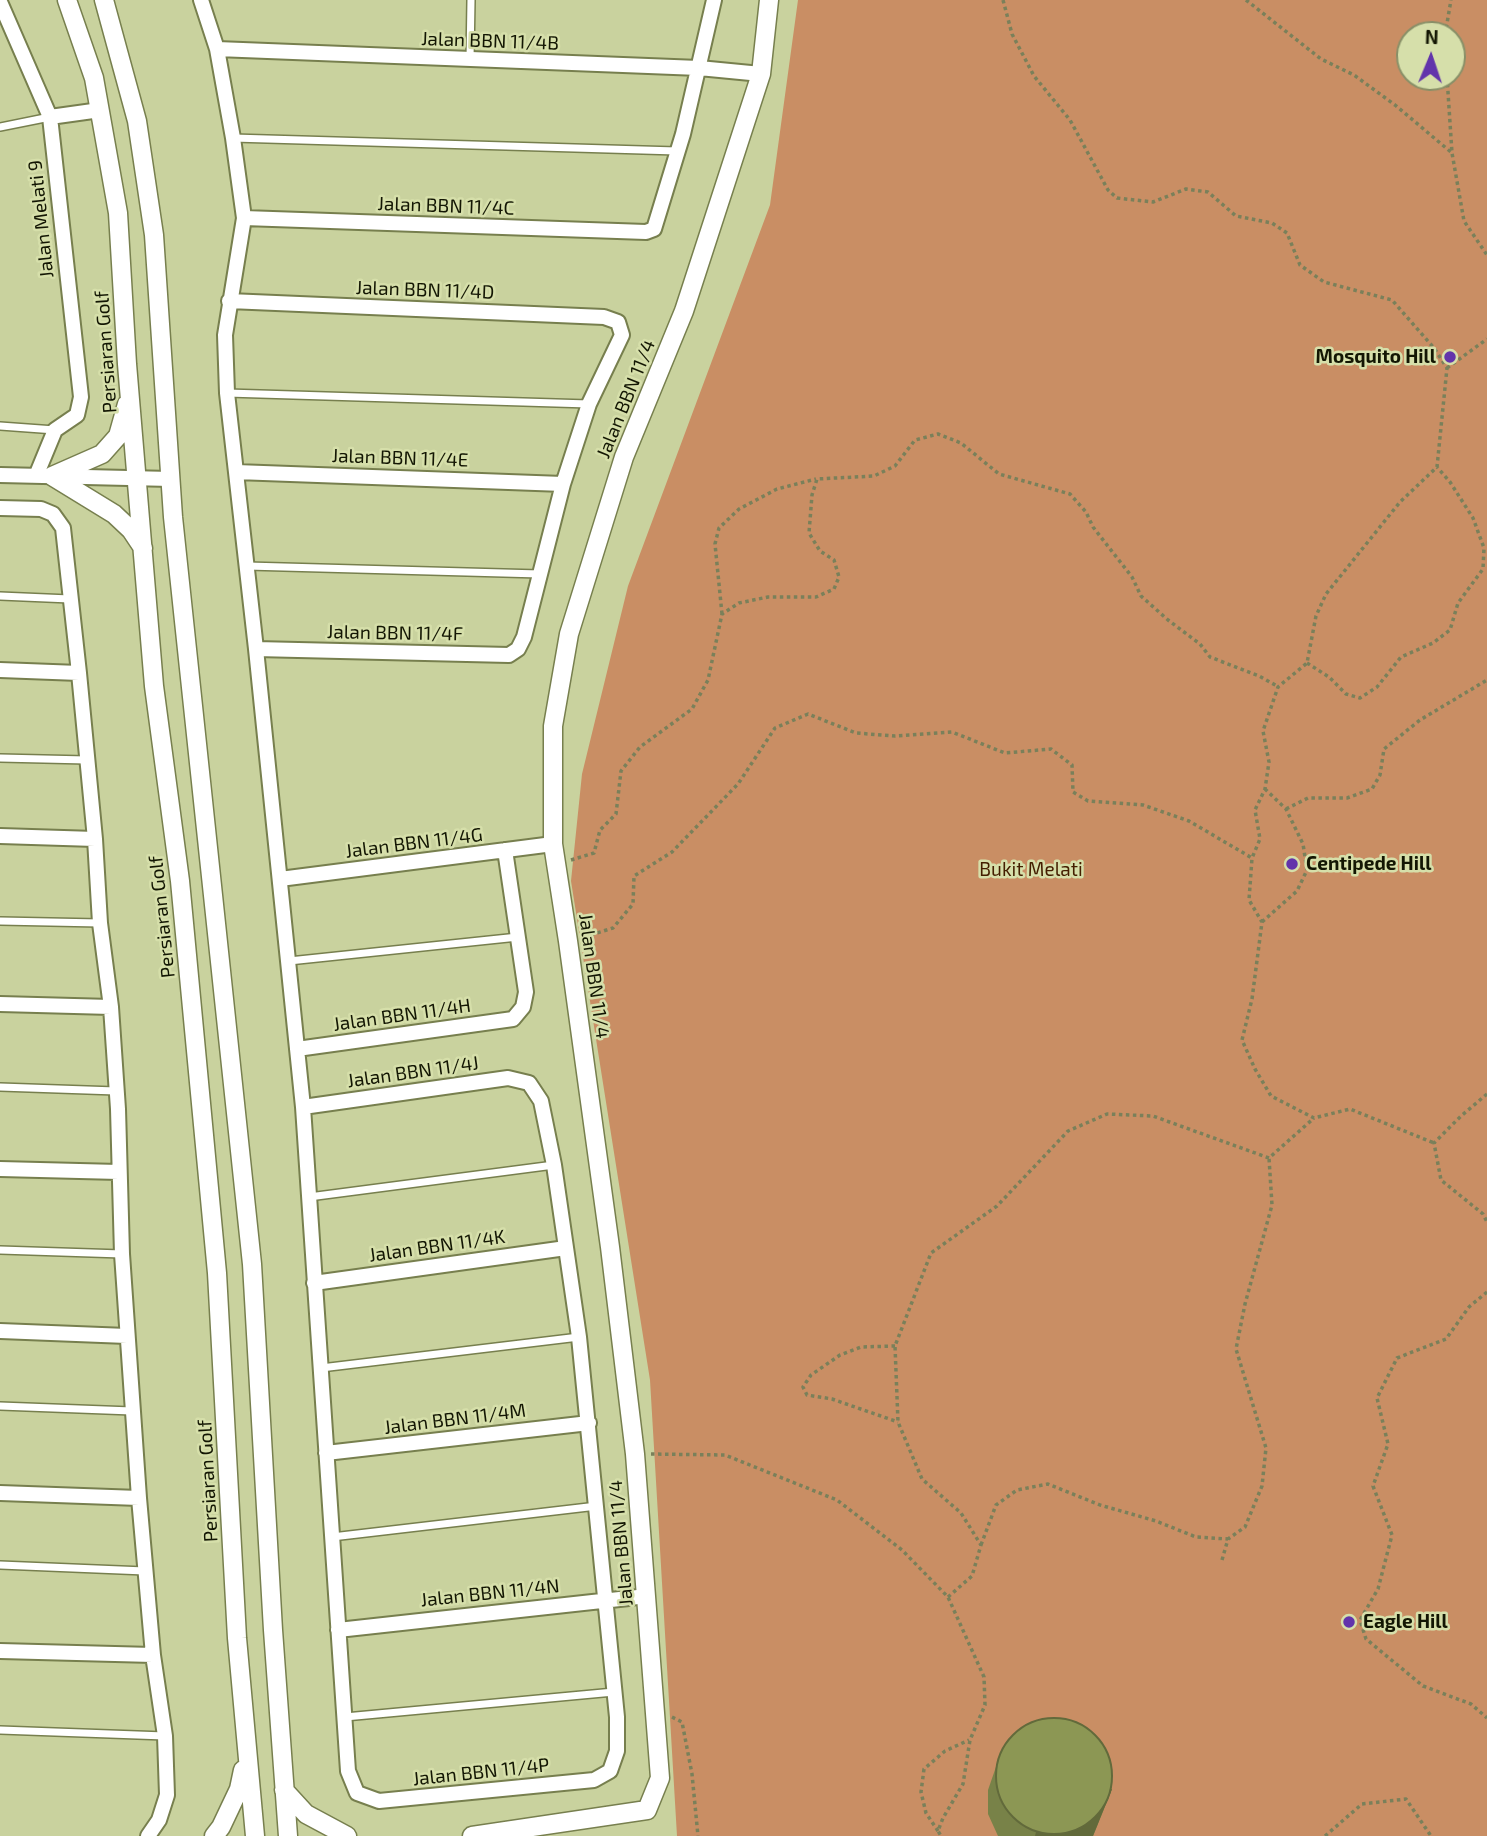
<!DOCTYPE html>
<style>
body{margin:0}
#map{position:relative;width:1487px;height:1836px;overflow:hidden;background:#c9d29e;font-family:"Exo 2",sans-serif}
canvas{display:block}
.north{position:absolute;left:1396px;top:21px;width:70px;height:70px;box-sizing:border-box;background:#d6dfaa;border:2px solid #888f67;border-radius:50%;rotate:2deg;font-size:19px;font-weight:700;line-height:28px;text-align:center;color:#131603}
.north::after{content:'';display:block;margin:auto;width:24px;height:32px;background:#6234ab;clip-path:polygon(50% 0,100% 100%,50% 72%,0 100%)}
</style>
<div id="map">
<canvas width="1487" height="1836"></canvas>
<div class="north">N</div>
</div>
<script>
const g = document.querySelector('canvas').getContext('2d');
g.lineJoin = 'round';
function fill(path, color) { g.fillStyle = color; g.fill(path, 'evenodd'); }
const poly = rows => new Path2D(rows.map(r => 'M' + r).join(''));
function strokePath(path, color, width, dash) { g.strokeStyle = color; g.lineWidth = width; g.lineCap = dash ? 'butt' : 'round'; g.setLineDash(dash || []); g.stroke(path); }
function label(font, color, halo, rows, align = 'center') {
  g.font = font + ' "Exo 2",sans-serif'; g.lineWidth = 5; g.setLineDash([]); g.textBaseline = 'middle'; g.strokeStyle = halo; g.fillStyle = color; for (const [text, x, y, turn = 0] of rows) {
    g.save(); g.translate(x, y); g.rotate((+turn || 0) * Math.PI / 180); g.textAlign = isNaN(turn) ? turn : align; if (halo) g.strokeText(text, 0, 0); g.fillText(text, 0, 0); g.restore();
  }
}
const forest = poly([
 [798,0,1487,0,1487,1836,677,1836,650,1380,571,881,582,774,628,586,770,205],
 [1410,35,1452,35,1452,77,1410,77]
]);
const path = poly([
 [1003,0,1012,34,1034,76,1070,120,1108,190,1117,198,1153,202,1186,189,1208,192,1236,216,1272,223,1287,233,1300,265,1324,282,1392,300,1434,348,1447,368,1437,467,1400,502,1326,594,1316,616,1307,663,1278,687,1263,731,1269,762,1265,789,1255,810,1260,839,1252,858],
 [1246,0,1321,59,1354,75,1395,105,1452,153],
 [1445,35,1451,0],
 [1447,77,1452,153,1464,221,1487,255],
 [1447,368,1487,339],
 [722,614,715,544,719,528,739,509,777,489,816,479],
 [1307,663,1329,677,1346,694,1360,698,1377,687,1401,657,1433,643,1450,630,1458,603,1483,569,1484,548,1473,518,1450,482,1437,467],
 [1286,809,1308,798,1347,798,1372,789,1380,775,1384,749,1420,720,1487,680],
 [571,860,594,853,600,830,616,814,621,771,640,747,692,709,708,680,722,614,739,603,768,597,816,597,834,589,839,577,834,560,820,551,809,533,812,495,817,479,874,476,895,466,915,440,938,434,961,443,999,474,1070,494,1086,512,1093,527,1132,577,1141,596,1168,620,1200,644,1210,657,1259,676,1277,686],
 [1262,922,1297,891,1307,870,1303,844,1286,809,1265,789],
 [584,937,613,928,633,904,634,876,672,852,738,784,775,728,808,714,856,733,895,736,952,732,1005,753,1051,749,1072,765,1073,792,1088,801,1143,805,1189,821,1252,858,1249,900,1262,922,1252,999,1242,1040,1255,1069,1271,1096,1314,1118,1350,1109,1434,1143],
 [1487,1094,1461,1116,1434,1143,1441,1180,1483,1214,1487,1222],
 [1487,1292,1469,1307,1446,1339,1397,1358,1377,1398,1388,1444,1373,1486,1392,1535,1378,1589,1360,1620,1366,1639,1423,1686,1471,1704,1487,1718],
 [895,1346,861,1347,840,1355,811,1375,803,1387,807,1395,832,1399,898,1422],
 [651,1454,725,1455,837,1500,902,1550,948,1597,984,1677,985,1705,970,1740,963,1784,943,1818,938,1831,941,1836],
 [981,1545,996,1505,1017,1490,1048,1484,1100,1505,1156,1521,1196,1537,1228,1539],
 [1222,1560,1228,1539,1245,1527,1262,1486,1266,1448,1236,1349,1245,1304,1272,1205,1269,1158],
 [948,1597,972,1576,981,1545,961,1513,922,1479,898,1422,895,1346,931,1253,997,1206,1068,1131,1107,1114,1153,1116,1269,1158,1314,1118],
 [672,1717,682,1722,692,1774,698,1836],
 [938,1831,926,1813,921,1792,924,1769,945,1751,969,1740],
 [1325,1836,1362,1804,1406,1799,1431,1836]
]);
const service = poly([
 [470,59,471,0],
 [0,127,50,117],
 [233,138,677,151],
 [227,393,589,404],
 [0,426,55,430],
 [247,566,540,574],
 [0,596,70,599],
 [0,758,87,760],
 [0,921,100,923],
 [289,961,518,937],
 [0,1087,116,1091],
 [309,1197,554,1165],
 [0,1250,122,1254],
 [321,1368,579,1337],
 [0,1406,132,1411],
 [332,1537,597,1506],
 [0,1565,145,1571],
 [345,1717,614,1692],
 [0,1730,165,1736]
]);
const minor = poly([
 [201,0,217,49,233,138,244,218,225,335,227,393,256,649,303,1107,348,1771,357,1793,379,1801,594,1780,610,1771,617,1751,617,1717,579,1337,554,1165,541,1101,529,1083,508,1078,303,1107],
 [0,2,50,117,81,397,77,415,55,430,36,476],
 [217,49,699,68,761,74],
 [50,117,100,110],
 [244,218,646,232,654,229,683,134,714,0],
 [229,301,604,317,618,322,622,335,589,404,563,484,524,637,518,649,509,655,256,649],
 [236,472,563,484],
 [0,475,171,479],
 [0,508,41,509,53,514,63,528,79,673,95,839,100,923,111,1007,118,1109,122,1254,139,1498,153,1655,165,1736,167,1795,159,1820,148,1836],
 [0,670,79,673],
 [0,836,95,839],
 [280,879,553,844],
 [0,1004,111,1007],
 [297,1049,513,1019,523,1007,526,992,505,850],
 [0,1169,119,1172],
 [314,1283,566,1248],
 [0,1331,127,1336],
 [326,1453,589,1423],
 [0,1493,139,1498],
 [338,1630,647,1596],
 [0,1651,153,1655]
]);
const tertiary = poly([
 [67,0,94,78,118,213,127,364,154,686,180,881,217,1273,237,1638,255,1836],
 [104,0,137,121,154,235,173,517,252,1264,273,1630,288,1836],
 [52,476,102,454,118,436,127,404],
 [52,476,114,514,131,530,143,548],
 [284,1790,306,1814,347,1836],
 [214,1836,221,1827,239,1789,243,1770],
 [472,1836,647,1810,660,1778,635,1454,610,1247,568,941,553,844,553,726,569,634,624,457,684,311,761,74,769,0]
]);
const wall = poly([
 [997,1764,1112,1789,1093,1836,998,1836,988,1814,988,1790]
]);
const shadedWall = poly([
 [1112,1789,1093,1836,1035,1836,1036,1832]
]);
const building = poly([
 '996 1776a58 58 0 1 1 116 0a58 58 0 1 1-116 0Z'
]);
const markers = [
 [1450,357,7,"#6234ab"],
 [1292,864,7,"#6234ab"],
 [1349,1622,7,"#6234ab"]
];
const streetNames = [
 ["Jalan BBN 11/4B",490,41,2],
 ["Jalan BBN 11/4C",446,206,2],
 ["Jalan Melati 9",41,219,-96],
 ["Jalan BBN 11/4D",425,290,2],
 ["Persiaran Golf",106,352,-94],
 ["Jalan BBN 11/4",626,399,-68],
 ["Jalan BBN 11/4E",400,458,2],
 ["Jalan BBN 11/4F",395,633,1],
 ["Jalan BBN 11/4G",414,843,-7],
 ["Persiaran Golf",162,917,-96],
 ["Jalan BBN 11/4",594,976,82],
 ["Jalan BBN 11/4H",402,1015,-8],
 ["Jalan BBN 11/4J",413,1072,-8],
 ["Jalan BBN 11/4K",437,1246,-8],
 ["Jalan BBN 11/4M",455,1419,-7],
 ["Persiaran Golf",208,1481,-93],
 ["Jalan BBN 11/4",621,1543,-95],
 ["Jalan BBN 11/4N",490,1593,-6],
 ["Jalan BBN 11/4P",481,1772,-6]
];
const poiNames = [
 ["Mosquito Hill",1436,357,"right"],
 ["Centipede Hill",1306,864],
 ["Eagle Hill",1363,1622]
];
const parkNames = [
 ["Bukit Melati",1031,870]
];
fill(forest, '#c98e64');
strokePath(service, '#777f4e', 10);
strokePath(minor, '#777f4e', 18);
strokePath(tertiary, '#777f4e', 21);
strokePath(path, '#7a805a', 3.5, [3.5, 3.5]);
strokePath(service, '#fff', 7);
strokePath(minor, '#fff', 14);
strokePath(tertiary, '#fff', 18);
fill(wall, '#788248');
fill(shadedWall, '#626a3b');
fill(building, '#8c9754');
strokePath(building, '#626a3b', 2);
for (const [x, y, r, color] of markers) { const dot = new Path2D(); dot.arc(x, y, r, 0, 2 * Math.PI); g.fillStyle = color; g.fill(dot); strokePath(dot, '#d6dfaa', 2.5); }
label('19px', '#131603', '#d6dfaa', streetNames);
label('bold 19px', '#131603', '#d6dfaa', poiNames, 'left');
label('19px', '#441e00', '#d6dfaa', parkNames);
</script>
